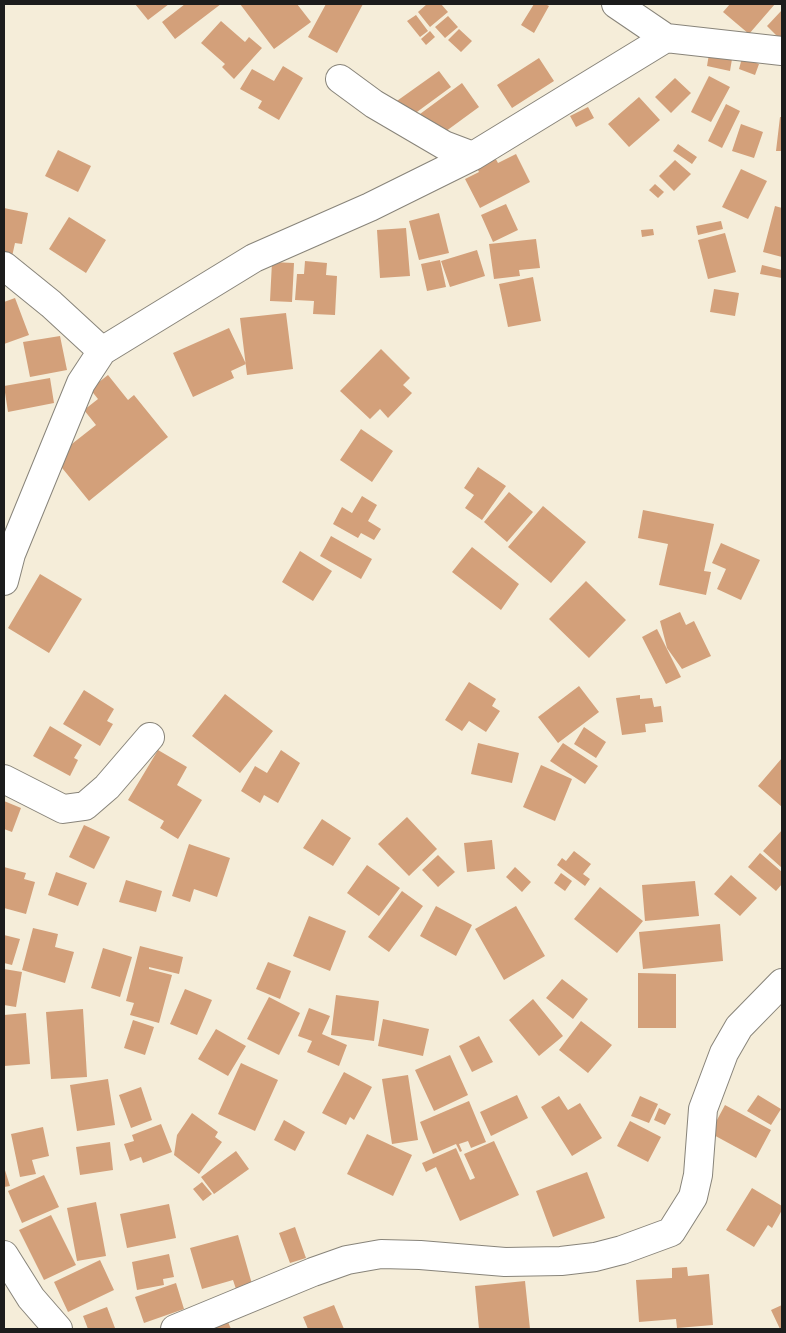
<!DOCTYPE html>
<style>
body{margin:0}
#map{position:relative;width:786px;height:1333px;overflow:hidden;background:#f5edd9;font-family:"Libre Bodoni",serif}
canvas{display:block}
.frame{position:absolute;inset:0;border:5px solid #1c1c1c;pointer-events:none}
</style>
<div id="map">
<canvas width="786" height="1333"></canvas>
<div class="frame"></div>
</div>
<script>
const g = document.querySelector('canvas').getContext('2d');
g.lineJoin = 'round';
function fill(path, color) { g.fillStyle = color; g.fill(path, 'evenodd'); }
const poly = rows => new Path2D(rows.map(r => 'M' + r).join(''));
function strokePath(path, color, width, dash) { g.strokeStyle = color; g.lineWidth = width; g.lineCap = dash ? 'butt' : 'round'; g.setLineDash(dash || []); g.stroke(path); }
const building = poly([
 [135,4,169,4,148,20],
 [185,4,221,4,175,39,162,22],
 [240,4,297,4,311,22,274,49],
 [326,4,363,4,337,53,308,37],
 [427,4,441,4,448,12,430,27,418,12],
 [534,4,545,4,549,6,534,33,521,25],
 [730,4,775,4,749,34,723,12],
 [782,10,782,36,780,39,767,26],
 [416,15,428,31,420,37,407,21],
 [448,16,458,27,445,38,435,27],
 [221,21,245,42,249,37,262,48,234,79,222,67,225,64,201,43],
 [459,29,472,41,461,52,448,40],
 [430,31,435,37,426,45,421,39],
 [709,54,732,59,730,71,707,66],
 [539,58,554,81,512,108,497,85],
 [742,58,759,64,755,75,739,69],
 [283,66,303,78,279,120,258,108,262,101,240,89,252,69,274,81],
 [439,71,451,87,406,120,394,103],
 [709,76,730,87,711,122,691,112],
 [675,78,691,93,671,113,655,97],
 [462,83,479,107,438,137,420,114],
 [639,97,660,120,629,147,608,124],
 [726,104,740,111,722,148,708,141],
 [588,107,594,118,576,127,570,116],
 [780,117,782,117,782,151,776,151],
 [741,124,763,132,754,158,732,151],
 [678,144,697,157,692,164,673,151],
 [58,150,91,166,78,192,45,176],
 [492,152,498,163,516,154,530,182,480,208,465,179,479,172,474,162],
 [675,160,691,174,674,191,659,176],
 [741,169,767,181,748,219,722,207],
 [655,184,664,192,658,198,649,190],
 [506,204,518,230,493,242,481,215],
 [775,206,782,208,782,257,763,252],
 [4,208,28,213,22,244,15,243,11,261,4,259],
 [439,213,449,253,419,260,409,221],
 [69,217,106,240,86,273,49,249],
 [721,221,723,229,698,235,696,226],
 [406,228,410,276,380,278,377,230],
 [653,229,654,235,642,237,641,230],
 [725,233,736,272,708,279,698,240],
 [536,239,540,268,519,270,520,276,494,279,489,244],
 [477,250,485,276,450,287,441,261],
 [440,260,446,287,427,291,421,264],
 [305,261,327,263,326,275,337,276,335,315,313,314,314,301,295,300,297,274,304,274],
 [272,262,294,263,292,302,270,301],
 [762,265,782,270,782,278,760,274],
 [533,277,541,321,508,327,499,284],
 [714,289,739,293,735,316,710,312],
 [15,298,29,335,4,344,4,302],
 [286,313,293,369,247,375,240,318],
 [229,328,246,364,231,371,234,378,193,397,173,353],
 [60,336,67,370,30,377,23,342],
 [381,349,410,378,403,385,412,393,388,418,380,409,370,419,340,391],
 [108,375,128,400,134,395,168,437,89,501,54,458,96,425,84,410,98,399,90,389],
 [50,378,54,403,8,412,4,386],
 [361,429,393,451,372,482,340,460],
 [478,467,506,486,482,520,465,508,474,495,464,488],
 [509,492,533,512,507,542,484,522],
 [362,496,377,505,368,521,381,529,374,540,361,533,358,538,333,524,342,507,352,513],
 [543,506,586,542,551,583,508,547],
 [643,510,714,524,704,571,711,572,706,595,659,585,668,544,638,538],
 [331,536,372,559,361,579,320,556],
 [721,543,760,560,741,600,717,589,726,569,712,563],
 [472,547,519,584,501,610,452,572],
 [300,551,332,571,313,601,282,582],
 [40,574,82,599,49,653,8,628],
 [586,581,626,620,589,658,549,619],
 [680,612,686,625,694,621,711,656,682,669,667,648,660,621],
 [657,629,681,677,666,684,642,637],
 [469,682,496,699,492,706,500,711,486,732,469,721,462,731,445,720],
 [579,686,599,712,558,743,538,717],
 [84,690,114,709,107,721,113,724,100,746,63,724],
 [225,694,273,731,240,773,192,736],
 [640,695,640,699,652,698,654,707,661,706,663,722,645,724,646,732,622,735,616,698],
 [50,726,82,745,74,758,78,760,70,776,33,756],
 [584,727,606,742,596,758,574,744],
 [478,743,519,753,512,783,471,774],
 [563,743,598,766,585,784,550,761],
 [158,750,187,767,177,785,202,800,178,839,160,828,164,821,128,800],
 [281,750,300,763,278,803,264,795,260,803,241,791,255,766,267,773],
 [782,758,782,807,758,786],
 [541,765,572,779,555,821,523,807],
 [4,801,21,808,12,832,4,829],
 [407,817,437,849,409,876,378,844],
 [322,819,351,838,333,866,303,848],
 [84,825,110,837,94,869,69,857],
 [782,830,782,868,763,851],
 [492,840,495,869,467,872,464,843],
 [189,844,230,858,217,897,194,889,190,902,172,896],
 [574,851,591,864,583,874,590,879,585,886,557,865,562,858,566,861],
 [760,853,782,872,782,884,776,891,748,867],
 [438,855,455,872,438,887,422,870],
 [367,865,400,888,379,916,347,893],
 [4,867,26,873,24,879,35,882,26,914,4,908],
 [515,867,531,882,522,892,506,877],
 [56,872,87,883,78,906,48,895],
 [561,873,572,881,565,891,554,883],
 [731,875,757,898,740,916,714,894],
 [126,880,162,891,156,912,119,902],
 [695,881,699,916,645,921,642,885],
 [600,887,643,921,617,953,574,919],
 [402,891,423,906,389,952,368,937],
 [436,906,472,925,456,956,420,936],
 [516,906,545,956,504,980,475,929],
 [309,916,346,931,330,971,293,956],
 [720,924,723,961,643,969,639,932],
 [33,928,58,934,55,947,74,952,65,983,22,970],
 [4,935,20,939,12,965,4,963],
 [140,946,183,957,179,974,149,967,149,969,172,975,159,1023,130,1015,134,1003,126,1001],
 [103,948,132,957,120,997,91,988],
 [268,962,291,971,280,999,256,989],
 [4,969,22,972,16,1007,4,1005],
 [638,973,676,974,676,1028,638,1028],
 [562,979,588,999,573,1019,546,998],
 [185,989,212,1000,197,1035,170,1024],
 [336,995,379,1001,374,1041,331,1035],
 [269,997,300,1013,279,1055,247,1039],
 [533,999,563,1036,539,1056,509,1020],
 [309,1008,330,1016,322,1034,347,1045,339,1066,307,1052,312,1041,298,1036],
 [83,1009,87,1077,51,1079,46,1012],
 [26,1013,30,1064,4,1066,4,1015],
 [383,1019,429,1029,423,1056,378,1046],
 [133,1020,154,1027,145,1055,124,1048],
 [581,1021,612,1045,588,1073,559,1050],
 [216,1029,246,1046,228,1076,198,1059],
 [479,1036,493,1062,472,1072,459,1046],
 [450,1055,468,1095,434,1111,415,1070],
 [241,1063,278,1080,255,1131,218,1114],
 [344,1072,372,1087,354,1120,350,1117,346,1125,322,1113],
 [408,1075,418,1140,392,1144,382,1079],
 [108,1079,115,1125,77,1131,70,1085],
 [141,1087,152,1120,131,1128,119,1095],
 [517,1095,528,1118,491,1136,480,1112],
 [758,1095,781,1109,771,1125,747,1111],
 [559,1096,568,1110,580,1103,602,1138,572,1156,541,1107],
 [640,1096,658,1104,649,1123,631,1116],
 [469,1101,486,1142,471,1148,468,1141,459,1144,462,1151,460,1152,456,1144,433,1154,420,1122],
 [725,1105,771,1130,756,1158,710,1133],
 [659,1108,671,1114,665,1125,654,1120],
 [192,1113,218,1132,215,1137,222,1142,199,1174,174,1155,177,1135],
 [284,1120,305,1132,295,1151,274,1140],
 [630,1121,661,1137,648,1162,617,1146],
 [161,1124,172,1152,143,1163,141,1157,130,1161,124,1144,134,1141,132,1135],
 [43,1127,49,1156,32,1160,36,1174,20,1177,11,1134],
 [367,1134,412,1155,393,1196,347,1174],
 [494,1141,519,1195,460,1221,436,1167,426,1172,422,1163,456,1148,470,1180,475,1178,464,1154],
 [110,1142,113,1170,80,1175,76,1147],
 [236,1151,249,1169,214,1194,201,1177],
 [4,1167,10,1186,4,1187],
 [587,1172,605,1218,553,1237,536,1191],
 [44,1175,59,1207,22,1223,8,1191],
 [202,1182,212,1194,203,1201,193,1189],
 [752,1188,782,1206,782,1210,772,1228,768,1225,754,1247,726,1230],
 [96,1202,106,1256,77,1261,67,1208],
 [169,1204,176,1238,127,1248,120,1214],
 [51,1215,76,1265,44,1280,19,1230],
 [295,1227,306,1258,290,1263,279,1233],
 [238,1235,252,1284,236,1289,233,1280,202,1289,190,1248],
 [169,1254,174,1277,163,1279,164,1285,137,1290,132,1262],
 [100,1260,114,1290,68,1312,54,1282],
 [687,1267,688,1276,709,1274,713,1325,677,1328,676,1319,639,1322,636,1280,672,1278,672,1268],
 [525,1281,530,1329,479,1329,475,1286],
 [176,1283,184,1309,144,1323,135,1297],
 [334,1305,344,1329,308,1329,303,1317],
 [782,1305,782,1329,780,1329,771,1310],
 [107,1307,115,1328,88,1329,83,1316],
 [228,1322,231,1329,210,1329]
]);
const minor = poly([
 [616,4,666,38],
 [340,79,374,104,444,145,473,156,666,38,782,51],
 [4,266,51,304,102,351,254,258,370,207,473,156],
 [4,581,11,554,81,383,102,351],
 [4,779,63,809,85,806,107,787,150,737],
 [4,1255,31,1298,58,1329],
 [175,1329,313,1272,347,1260,381,1254,420,1255,505,1262,561,1261,595,1257,622,1250,671,1232,693,1197,698,1175,703,1109,724,1053,739,1027,782,983]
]);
fill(building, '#d3a07a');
strokePath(minor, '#88847a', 30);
strokePath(minor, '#fff', 28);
</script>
